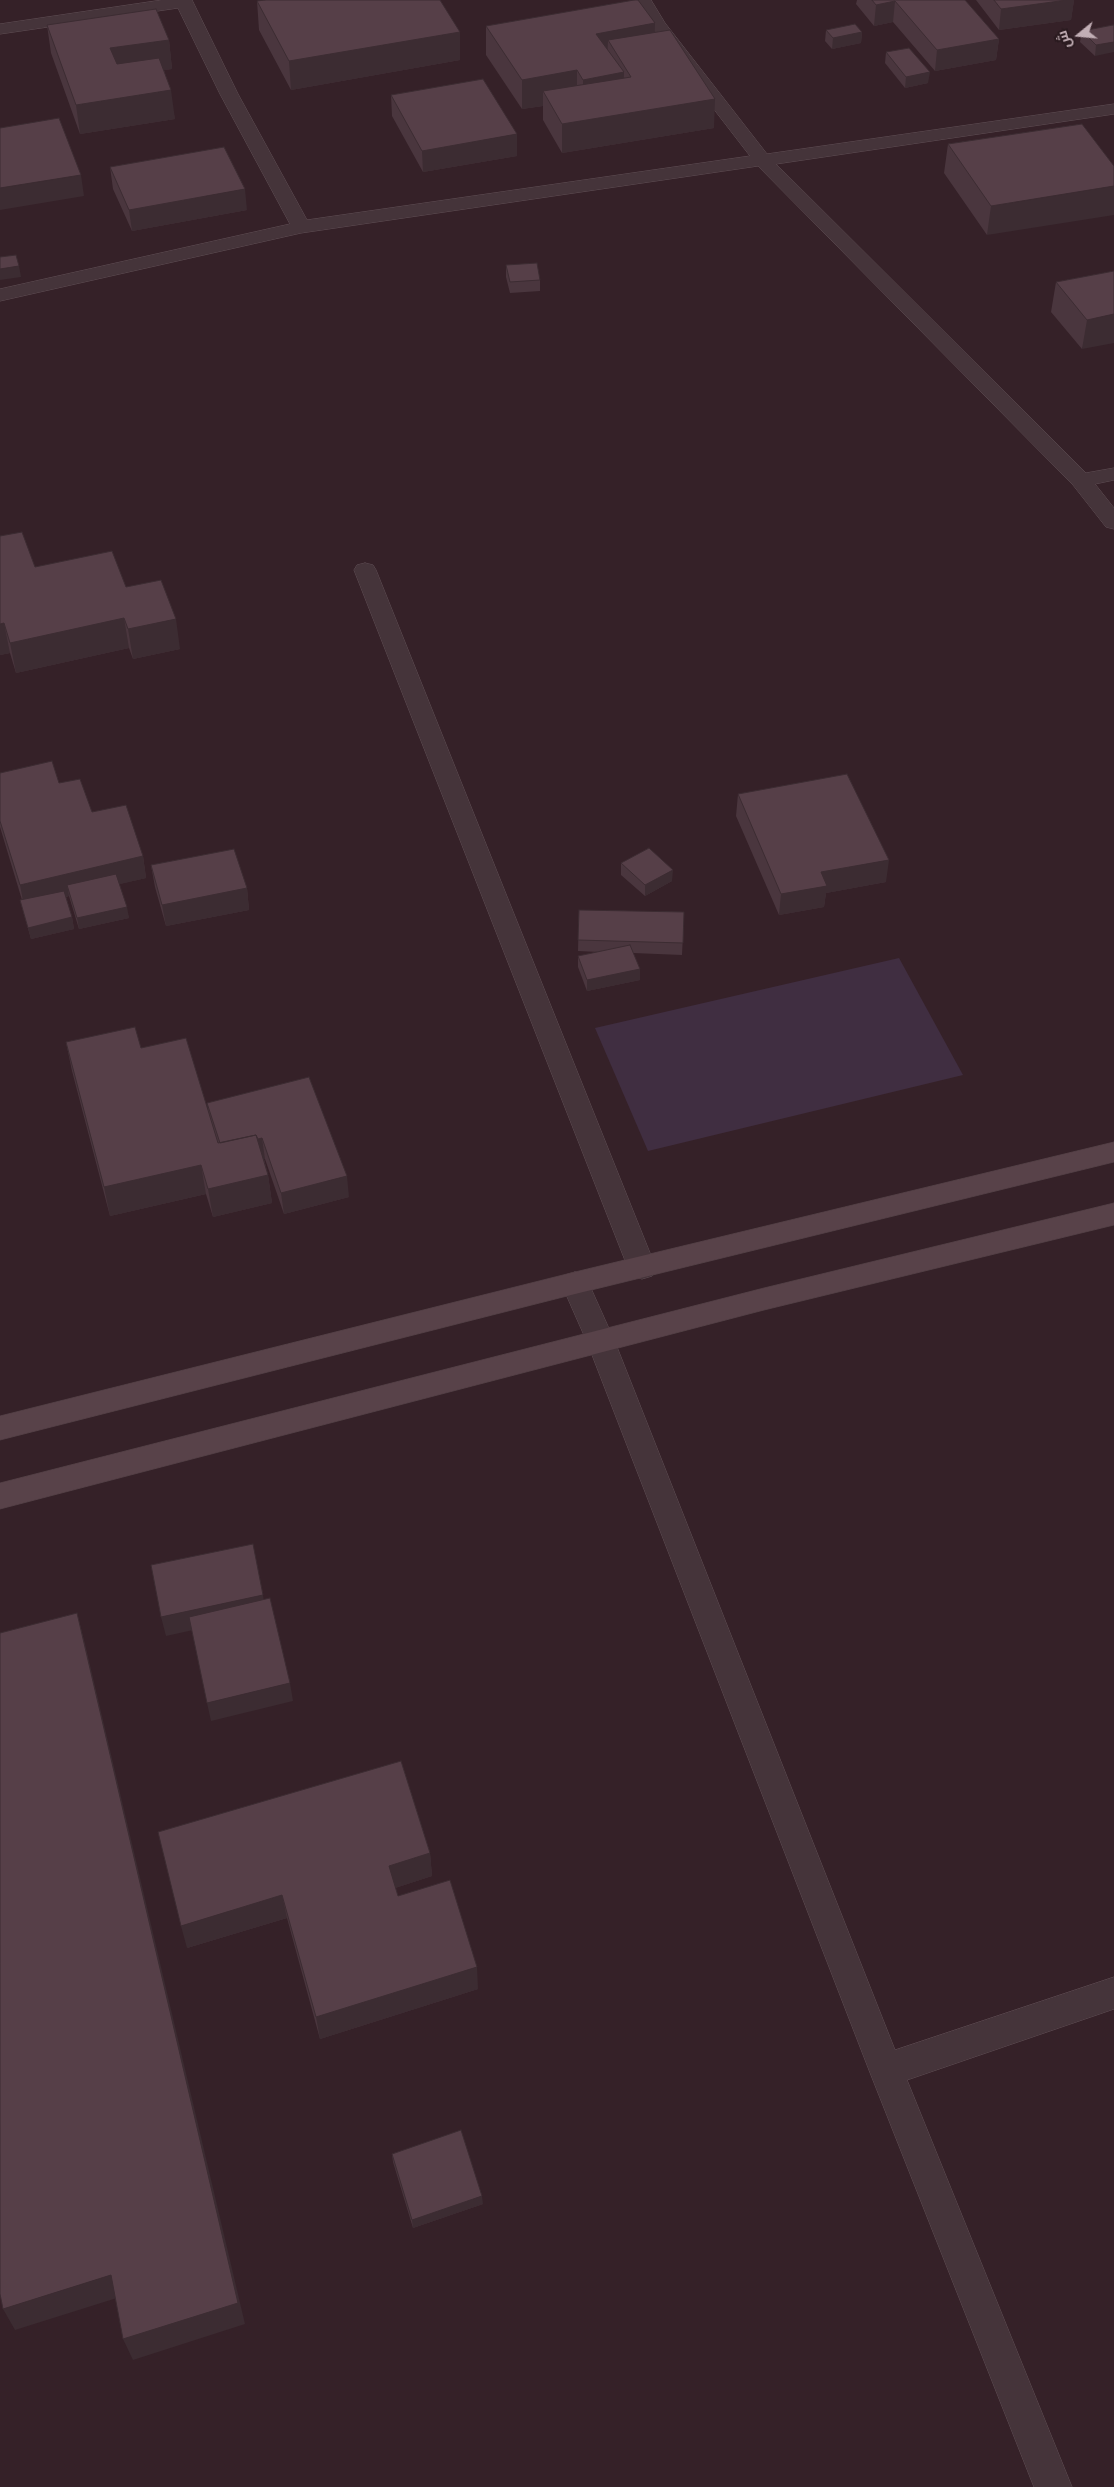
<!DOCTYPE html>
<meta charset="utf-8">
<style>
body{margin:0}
#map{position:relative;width:1114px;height:2487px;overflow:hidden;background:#352128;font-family:"Varela Round",Cairo,sans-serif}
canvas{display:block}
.north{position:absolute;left:1054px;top:10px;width:50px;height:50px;-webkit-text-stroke:4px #2a1a1f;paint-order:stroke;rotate:253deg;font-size:14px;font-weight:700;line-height:20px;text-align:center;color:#c2aeb5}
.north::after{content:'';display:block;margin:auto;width:18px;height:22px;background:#c2aeb5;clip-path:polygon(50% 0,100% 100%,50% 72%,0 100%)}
</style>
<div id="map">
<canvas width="1114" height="2487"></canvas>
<div class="north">ش</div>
</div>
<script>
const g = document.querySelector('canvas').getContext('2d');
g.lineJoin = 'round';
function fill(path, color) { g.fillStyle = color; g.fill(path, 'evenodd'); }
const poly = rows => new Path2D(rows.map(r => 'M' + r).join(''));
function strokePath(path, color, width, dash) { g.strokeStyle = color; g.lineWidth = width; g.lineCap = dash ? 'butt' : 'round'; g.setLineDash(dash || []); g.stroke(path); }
const green = poly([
 [899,958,963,1075,648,1151,595,1028]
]);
const street = poly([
 [162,0,192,0,238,94,307,220,750,156,652,29,633,0,651,0,665,23,767,154,1114,104,1114,114,776,164,1086,473,1114,468,1114,480,1095,484,1114,508,1114,529,1106,527,1073,485,758,166,301,233,0,301,0,289,290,224,220,94,178,8,0,34,0,24,162,0],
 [365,563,373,565,376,570,656,1268,652,1276,642,1279,632,1276,628,1268,354,570,357,565,365,563],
 [575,1272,585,1275,615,1342,895,2050,1114,1977,1114,2009,907,2080,1072,2487,1034,2487,869,2070,587,1342,561,1283,565,1275,575,1272]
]);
const secondary = poly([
 [1114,1142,1114,1162,575,1294,0,1440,0,1416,575,1272,1114,1142],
 [1114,1203,1114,1225,764,1310,0,1509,0,1483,764,1288,1114,1203]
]);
const wall = poly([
 [857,0,965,0,999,39,996,60,935,71,893,22,874,26,856,4],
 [976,0,1074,0,1071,20,999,30],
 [257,1,460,32,460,60,291,90,259,30],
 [47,25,169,40,172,69,164,70,175,119,80,134,51,53],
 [1114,25,1095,56,1080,42,1082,31],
 [486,26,654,33,714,128,562,153,543,120,543,106,522,109,486,55],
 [826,30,862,32,861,43,832,49,825,41],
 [886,52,928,83,905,88,885,63],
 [391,95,517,156,423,172,392,116],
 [1082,124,987,235,944,173,948,144],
 [110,167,247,210,132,231,113,189],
 [506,265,540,280,540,291,510,293,506,277],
 [1114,271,1082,349,1051,312,1056,282],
 [0,536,35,567,126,587,180,649,133,659,129,648,16,673,10,653,0,655],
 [0,773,59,783,143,856,146,878,119,884,129,918,79,929,69,896,66,897,72,917,74,929,31,939,20,900,22,900,0,827],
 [738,794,886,882,826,893,824,907,779,915,736,816],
 [621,863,672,881,645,896,621,875],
 [151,865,247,888,249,910,166,926,155,887],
 [579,910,684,912,682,955,633,953,640,980,587,991,578,967,578,956,599,952,578,951],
 [66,1042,141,1048,208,1110,207,1103,349,1197,284,1214,265,1159,264,1159,268,1175,272,1203,213,1217,206,1194,110,1216,72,1071],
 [401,1761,430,1853,432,1876,395,1888,398,1896,478,1989,320,2039,287,1918,187,1948],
 [392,2154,483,2204,413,2228,393,2162]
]);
const shadedWall = poly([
 [1067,0,1074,0,1071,20,999,30,1001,9],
 [895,1,893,22,874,26,876,5],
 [655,23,654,52,608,40,607,60,596,34],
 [460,32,460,60,291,90,289,61],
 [862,32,861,43,832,49,833,38],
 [999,39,996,60,935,71,937,50],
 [169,40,172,69,120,76,110,48],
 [1114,42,1114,52,1095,56,1096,45],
 [577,70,577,99,543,91,543,106,522,109,522,80],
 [624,72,623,101,583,109,583,80],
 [930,72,928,83,905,88,906,77],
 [171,90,175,119,80,134,76,105],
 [715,99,714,128,562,153,562,124],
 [517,134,517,156,423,172,422,151],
 [81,175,84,196,0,210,0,188],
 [1114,186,1114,215,987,235,991,206],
 [245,189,247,210,132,231,129,210],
 [19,266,21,277,0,280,0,269],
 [1114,314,1114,343,1082,349,1087,320],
 [124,618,129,648,16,673,10,643],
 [176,619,180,649,133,659,128,629],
 [4,623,10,653,0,655,0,624],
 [143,856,146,878,70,896,67,885,69,896,24,906,20,885],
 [889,860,886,882,826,893,824,907,779,915,781,894,821,872],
 [673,870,672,881,645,896,645,885],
 [247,888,249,910,166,926,162,905],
 [127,907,129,918,79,929,77,918],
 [72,917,74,929,31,939,28,928],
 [640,969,640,980,587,991,587,980],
 [262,1138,265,1159,225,1169,222,1148],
 [201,1165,206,1194,110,1216,104,1187],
 [268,1175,272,1203,213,1217,208,1189],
 [347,1176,349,1197,284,1214,281,1193],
 [263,1595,266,1614,166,1636,161,1617],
 [77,1613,85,1644,245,2324,133,2360,123,2339],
 [290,1683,293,1701,211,1721,207,1703],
 [430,1853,432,1876,392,1889,389,1866],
 [282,1895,287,1918,187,1948,181,1926],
 [477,1967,478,1989,320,2039,316,2017],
 [482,2196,483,2204,413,2228,412,2220],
 [111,2275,120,2297,15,2330,3,2309]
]);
const building = poly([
 [265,0,440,0,460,32,289,61,257,1,265,0],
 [634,0,638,0,655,23,596,34,624,72,583,80,577,70,522,80,486,26,634,0],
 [872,0,965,0,999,39,937,50,895,1,876,5,872,0],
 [994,0,1067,0,1001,9,994,0],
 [156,9,169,40,110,48,117,64,159,58,171,90,76,105,47,25,156,9],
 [855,24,862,32,833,38,826,30,855,24],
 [1113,25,1114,25,1114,42,1096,45,1082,31,1113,25],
 [670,30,715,99,562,124,543,91,631,77,608,40,670,30],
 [909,48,930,72,906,77,886,52,909,48],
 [483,79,517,134,422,151,391,95,483,79],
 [59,118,81,175,0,188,0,128,59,118],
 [1082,124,1114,166,1114,186,991,206,948,144,1082,124],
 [224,147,245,189,129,210,110,167,224,147],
 [16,255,19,266,0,269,0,257,16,255],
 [537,263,540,280,510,282,506,265,537,263],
 [1114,271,1114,314,1087,320,1056,282,1114,271],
 [22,532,35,567,112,551,126,587,161,580,176,619,128,629,124,618,10,643,4,623,0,624,0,536,22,532],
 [52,761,59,783,80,779,92,812,126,805,143,856,20,885,0,821,0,773,52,761],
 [847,774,889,860,821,872,827,886,781,894,738,794,847,774],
 [649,848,673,870,645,885,621,863,649,848],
 [234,849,247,888,162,905,151,865,234,849],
 [116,874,127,907,77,918,67,885,116,874],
 [64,891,72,917,28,928,20,900,64,891],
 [579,910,684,912,683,943,578,940,579,910],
 [630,945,640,969,587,980,578,956,630,945],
 [135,1027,141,1048,186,1038,218,1143,256,1135,268,1175,208,1189,201,1165,104,1187,66,1042,135,1027],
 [309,1077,347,1176,281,1193,262,1138,258,1139,256,1135,220,1143,207,1103,309,1077],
 [253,1544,263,1595,161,1617,151,1565,253,1544],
 [270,1598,290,1683,207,1703,189,1617,270,1598],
 [77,1613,238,2303,123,2339,111,2275,3,2309,0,2294,0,1633,77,1613],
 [401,1761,430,1853,389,1866,398,1896,450,1880,477,1967,316,2017,282,1895,181,1926,158,1832,401,1761],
 [461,2130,482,2196,412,2220,392,2154,461,2130]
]);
fill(green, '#402e41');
strokePath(street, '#604f55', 1);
strokePath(secondary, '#4f3e43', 1);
fill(street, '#45343a');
fill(secondary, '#584249');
fill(wall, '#4a363e');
fill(shadedWall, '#3c2c32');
fill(building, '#563f48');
strokePath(building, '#3c2c32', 1);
</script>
